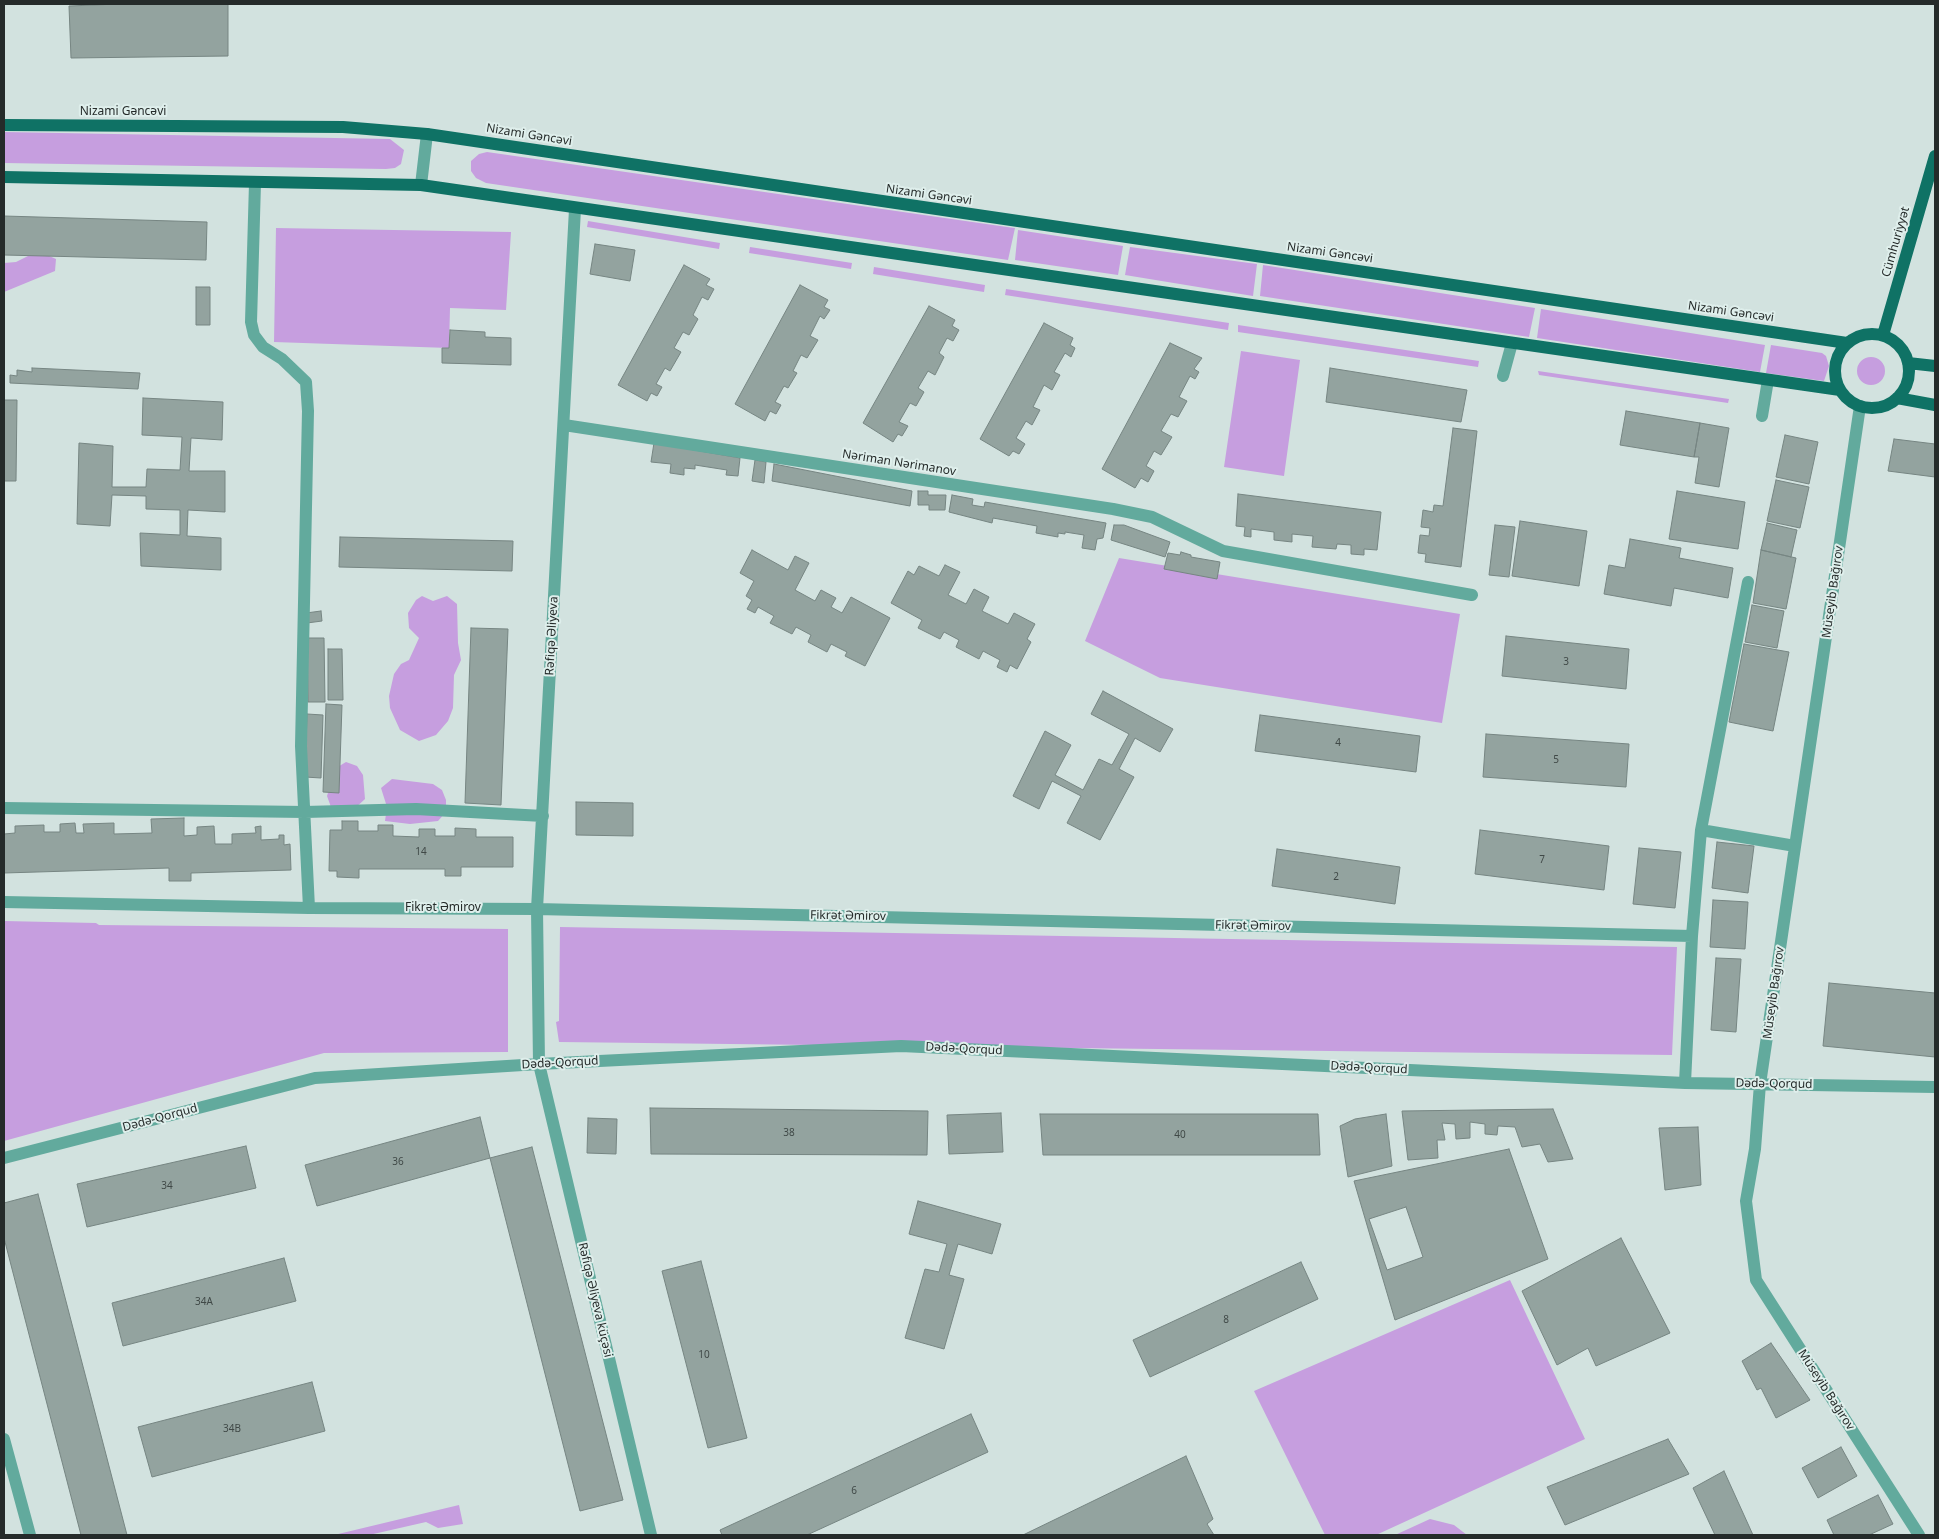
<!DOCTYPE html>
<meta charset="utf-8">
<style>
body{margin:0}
#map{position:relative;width:1939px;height:1539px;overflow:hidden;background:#d2e2df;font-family:"Noto Sans",sans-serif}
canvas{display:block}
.frame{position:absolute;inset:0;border:5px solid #252b2a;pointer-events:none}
</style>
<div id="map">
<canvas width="1939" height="1539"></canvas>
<div class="frame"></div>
</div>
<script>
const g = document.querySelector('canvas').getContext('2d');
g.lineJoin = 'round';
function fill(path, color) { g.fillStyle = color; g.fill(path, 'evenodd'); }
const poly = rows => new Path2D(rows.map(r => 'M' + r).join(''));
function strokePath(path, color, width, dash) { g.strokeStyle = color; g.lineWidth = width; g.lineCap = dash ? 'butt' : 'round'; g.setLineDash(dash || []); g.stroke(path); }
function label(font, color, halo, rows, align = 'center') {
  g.font = font + ' "Noto Sans",sans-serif'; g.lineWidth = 4; g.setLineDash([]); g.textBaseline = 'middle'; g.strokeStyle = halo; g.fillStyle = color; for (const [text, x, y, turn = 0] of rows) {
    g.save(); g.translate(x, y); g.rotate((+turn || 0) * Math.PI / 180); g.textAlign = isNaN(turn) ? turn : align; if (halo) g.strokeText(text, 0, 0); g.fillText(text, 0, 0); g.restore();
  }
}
const green = poly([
 [4,132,390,139,404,150,401,164,395,168,386,169,4,163],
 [487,152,1014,228,1015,228,1008,260,486,183,476,178,471,171,471,161,479,154],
 [588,221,720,243,719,249,587,227],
 [276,228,511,232,506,310,450,308,449,348,274,342],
 [1018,230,1123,246,1118,275,1015,260],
 [750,247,852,263,851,269,749,253],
 [1130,247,1257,264,1253,296,1125,275],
 [38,251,56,259,55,271,4,292,4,263,16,262],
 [1263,265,1535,308,1529,337,1260,296],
 [874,267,985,285,984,292,873,274],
 [1006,289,1229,323,1228,330,1005,295],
 [1541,309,1765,345,1760,372,1537,338],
 [1238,325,1479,361,1478,367,1238,332],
 [1771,345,1822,353,1826,356,1829,366,1824,381,1766,373],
 [1241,351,1300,360,1284,476,1224,467],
 '1857 371a14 14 0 1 1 28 0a14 14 0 1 1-28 0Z',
 [1538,371,1729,399,1728,403,1539,375],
 [1119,558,1460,614,1442,723,1160,678,1085,641],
 [422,596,433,601,447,596,457,604,458,643,461,660,454,675,453,708,448,721,436,735,419,741,400,730,390,708,389,696,394,674,401,664,409,660,419,638,409,628,408,613,416,600],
 [346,762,357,766,363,775,365,799,352,811,331,807,327,796,336,768],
 [392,779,433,784,442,790,446,800,446,812,438,821,410,824,385,821,387,807,381,788],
 [4,921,96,923,99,925,508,929,508,1052,324,1053,4,1141],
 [560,927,1677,947,1672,1055,559,1042,556,1022,559,1021],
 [1510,1280,1585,1439,1376,1535,1325,1535,1254,1391],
 [459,1505,463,1524,438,1528,426,1522,369,1535,334,1535],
 [1430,1519,1454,1525,1467,1535,1395,1535]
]);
const building = poly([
 [119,4,228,4,228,56,71,58,69,6,119,4],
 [4,216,207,222,206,260,4,255,4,216],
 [595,244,635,250,630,281,590,274,595,244],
 [684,265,710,279,706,285,714,289,708,300,702,297,693,315,698,319,689,335,683,332,674,348,681,352,670,371,665,368,656,384,662,387,657,396,651,393,647,401,618,385,684,265],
 [800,285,828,300,824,307,830,310,824,319,820,316,810,336,818,340,807,358,801,355,793,371,797,373,788,388,784,386,775,402,781,405,776,414,770,411,765,421,735,404,800,285],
 [196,287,210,287,210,325,196,325,196,287],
 [929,306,955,320,952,326,959,330,953,341,947,338,939,353,944,357,935,375,928,371,918,388,924,392,916,406,910,403,899,422,908,426,902,436,898,434,893,442,863,423,929,306],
 [1044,323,1073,338,1070,345,1075,348,1071,357,1065,353,1054,372,1060,375,1052,390,1044,385,1033,407,1040,410,1032,425,1026,421,1016,438,1025,444,1019,454,1013,451,1009,456,980,439,1044,323],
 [450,330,485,332,485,337,511,338,511,365,442,363,442,348,449,348,450,330],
 [1170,343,1202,358,1194,369,1199,372,1195,379,1190,376,1179,397,1187,401,1178,417,1171,414,1161,431,1172,437,1161,455,1154,451,1146,466,1154,471,1148,482,1141,478,1135,488,1102,469,1170,343],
 [32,368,140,373,138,389,10,383,10,375,17,376,17,370,32,372,32,368],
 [1330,368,1467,390,1461,422,1326,402,1330,368],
 [143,398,223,402,222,440,191,438,189,471,225,471,225,512,188,510,187,536,221,538,221,570,141,566,140,533,180,535,180,510,146,509,146,496,112,495,110,526,77,524,79,443,113,446,112,487,146,487,147,469,180,470,182,437,142,435,143,398],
 [4,400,17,400,16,481,4,481,4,400],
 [1626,411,1700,423,1694,457,1620,445,1626,411],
 [1700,423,1729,428,1719,487,1695,483,1699,457,1694,457,1700,423],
 [1453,428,1477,431,1461,567,1425,562,1426,554,1418,553,1420,535,1429,536,1430,528,1421,527,1423,510,1433,512,1434,505,1443,506,1453,428],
 [1785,435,1818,442,1809,484,1776,477,1785,435],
 [1894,439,1935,444,1935,477,1888,471,1894,439],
 [654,443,740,458,738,476,726,475,727,470,695,465,695,469,684,468,684,475,670,473,671,464,651,462,654,443],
 [755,460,766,462,764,483,752,481,755,460],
 [774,464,912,491,910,506,772,481,774,464],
 [1776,480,1809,487,1800,528,1767,521,1776,480],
 [918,491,928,491,928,495,946,495,945,510,929,510,929,505,918,505,918,491],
 [1677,491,1745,502,1738,549,1669,539,1677,491],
 [1238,494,1381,512,1377,550,1364,549,1364,555,1351,554,1351,545,1337,544,1336,549,1312,547,1313,536,1292,534,1292,542,1274,540,1274,532,1251,529,1251,537,1244,536,1245,527,1236,526,1238,494],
 [952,495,973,499,972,505,984,507,985,502,1106,523,1103,538,1097,539,1095,550,1082,548,1084,535,1065,532,1065,534,1058,533,1058,537,1036,533,1037,526,993,518,992,523,949,512,952,495],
 [1520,521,1587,531,1579,586,1512,576,1520,521],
 [1767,523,1797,530,1791,557,1761,550,1767,523],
 [1114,525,1124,525,1170,542,1165,557,1111,540,1114,525],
 [1495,525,1515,527,1509,577,1489,575,1495,525],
 [340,537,513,541,512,571,339,567,340,537],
 [1630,539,1681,548,1679,558,1733,568,1728,598,1674,588,1671,606,1604,594,1609,565,1625,568,1630,539],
 [752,550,788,570,795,556,809,563,795,590,815,601,821,590,836,598,831,607,842,613,851,597,890,618,865,666,845,656,847,652,831,644,827,652,808,642,811,635,796,627,792,634,770,623,774,616,758,607,755,613,747,609,752,600,746,596,754,581,740,573,752,550],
 [1761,550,1796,558,1786,609,1753,603,1761,550],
 [1181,552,1191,555,1191,557,1220,562,1217,579,1164,569,1168,553,1180,555,1181,552],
 [945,565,960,572,948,595,966,604,974,589,989,597,982,611,1008,624,1014,613,1035,624,1027,639,1031,642,1017,669,1010,665,1007,672,997,667,1000,660,983,651,979,659,956,647,959,640,944,632,940,639,918,628,922,620,891,603,908,571,914,575,919,566,939,576,945,565],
 [1752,605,1784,611,1777,648,1745,642,1752,605],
 [321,611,322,621,307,623,306,613,321,611],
 [471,628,508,629,501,805,465,803,471,628],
 [1506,636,1629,649,1626,689,1502,676,1506,636],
 [307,638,324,638,325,702,308,702,307,638],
 [1744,644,1789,652,1773,731,1729,722,1744,644],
 [328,649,342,649,343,700,328,700,328,649],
 [1103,691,1173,729,1160,752,1135,738,1119,769,1134,777,1100,840,1067,823,1081,796,1052,781,1039,809,1013,796,1045,731,1071,745,1055,775,1083,790,1099,759,1112,765,1129,734,1091,714,1103,691],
 [326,704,342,705,339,793,323,792,326,704],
 [307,714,323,715,321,778,305,777,307,714],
 [1260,715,1420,736,1416,772,1255,751,1260,715],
 [1486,734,1629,744,1626,787,1483,777,1486,734],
 [576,802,633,803,633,836,576,835,576,802],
 [184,818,184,836,197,835,197,827,214,826,215,844,232,844,232,834,256,833,255,827,261,826,261,840,279,839,279,835,284,835,284,845,290,844,291,870,191,873,191,881,169,881,169,868,4,873,4,834,15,833,15,826,44,825,44,832,60,832,60,824,75,823,76,833,84,833,83,824,114,823,114,834,152,833,151,819,184,818],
 [342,821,358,821,358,831,378,831,378,825,393,825,393,836,419,837,419,829,435,829,435,836,455,836,455,828,476,829,476,837,513,837,513,867,461,867,461,876,445,876,445,869,359,869,359,878,337,877,337,871,329,871,330,830,342,830,342,821],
 [1480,830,1609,846,1604,890,1475,874,1480,830],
 [1717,842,1754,846,1748,893,1712,888,1717,842],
 [1639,848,1681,852,1675,908,1633,904,1639,848],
 [1277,849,1400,867,1395,904,1272,886,1277,849],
 [1713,900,1748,902,1745,949,1710,947,1713,900],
 [1716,958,1741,959,1736,1032,1711,1030,1716,958],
 [1829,983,1935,993,1935,1057,1823,1046,1829,983],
 [650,1108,928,1111,927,1155,651,1154,650,1108],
 [1553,1109,1573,1159,1548,1162,1540,1144,1522,1147,1515,1127,1498,1126,1497,1135,1485,1134,1485,1124,1470,1122,1470,1138,1456,1139,1455,1124,1442,1123,1445,1140,1437,1140,1438,1158,1408,1160,1402,1111,1553,1109],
 [1001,1113,1003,1152,949,1154,947,1115,1001,1113],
 [1040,1114,1318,1114,1320,1155,1043,1155,1040,1114],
 [1386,1114,1392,1166,1348,1177,1340,1126,1355,1119,1386,1114],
 [480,1117,490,1158,317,1206,305,1165,480,1117],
 [588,1118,617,1119,616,1154,587,1153,588,1118],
 [1698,1127,1701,1185,1665,1190,1659,1128,1698,1127],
 [246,1146,256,1188,87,1227,77,1184,246,1146],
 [532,1147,623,1500,580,1511,490,1158,532,1147],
 [1509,1149,1548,1259,1395,1320,1354,1181,1509,1149],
 [38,1194,127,1535,81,1535,4,1238,4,1203,38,1194],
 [918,1201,1001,1224,992,1254,958,1244,949,1275,964,1279,944,1349,905,1338,925,1269,939,1272,947,1244,909,1234,918,1201],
 [1406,1207,1423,1257,1387,1270,1369,1219,1406,1207],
 [1621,1238,1670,1333,1596,1366,1588,1348,1557,1365,1522,1291,1621,1238],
 [284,1258,296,1301,123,1346,112,1303,284,1258],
 [701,1261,747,1438,708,1448,662,1271,701,1261],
 [1301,1262,1318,1299,1150,1377,1133,1340,1301,1262],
 [1771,1343,1810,1400,1776,1418,1761,1388,1757,1390,1742,1361,1771,1343],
 [312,1382,325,1431,152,1477,138,1427,312,1382],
 [971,1414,988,1452,807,1535,722,1535,720,1530,971,1414],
 [1668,1439,1689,1474,1565,1525,1547,1487,1668,1439],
 [1841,1447,1857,1476,1818,1498,1802,1468,1841,1447],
 [1186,1456,1213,1519,1207,1524,1214,1535,1023,1535,1186,1456],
 [1724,1471,1753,1535,1715,1535,1693,1488,1724,1471],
 [1878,1495,1893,1524,1869,1535,1834,1535,1827,1520,1878,1495]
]);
const minor = poly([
 [255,183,251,322,254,335,263,347,282,359,306,382,308,411,301,746,309,908],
 [421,185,427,134],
 [575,209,537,909,539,1064,651,1535],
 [1503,376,1512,343],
 [1860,406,1760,1084,1755,1149,1746,1201,1756,1280,1919,1535],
 [1762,416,1768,380],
 [564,425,1113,509,1152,517,1223,551,1472,595],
 [4,808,305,812,416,809,543,816],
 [1701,830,1795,846],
 [4,902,309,908,537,909,1692,936],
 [1685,1083,1692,936,1701,830,1748,582],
 [4,1158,315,1078,539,1064,901,1046,1685,1083,1935,1087],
 [4,1439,30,1535]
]);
const major = poly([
 [4,125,343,127,427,134,1847,343],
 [4,177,421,185,1840,390],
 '1835 371a37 37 0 1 1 74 0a37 37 0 1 1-74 0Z',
 [1883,335,1935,156],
 [1908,363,1935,366],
 [1897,398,1935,405]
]);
const numberNames = [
 ["3",1566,662],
 ["4",1338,743],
 ["5",1556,760],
 ["14",421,852],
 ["7",1542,860],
 ["2",1336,877],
 ["38",789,1133],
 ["40",1180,1135],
 ["36",398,1162],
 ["34",167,1186],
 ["34A",204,1302],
 ["8",1226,1320],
 ["10",704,1355],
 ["34B",232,1429],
 ["6",854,1491]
];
const streetNames = [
 ["Nizami Gəncəvi",123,112],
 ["Nizami Gəncəvi",529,135,9],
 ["Nizami Gəncəvi",929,195,8],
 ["Cümhuriyyət",1896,242,-74],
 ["Nizami Gəncəvi",1330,253,8],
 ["Nizami Gəncəvi",1731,312,8],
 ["Nəriman Nərimanov",899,463,9],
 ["Müseyib Bağırov",1833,592,-82],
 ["Rəfiqə Əliyeva",552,636,-87],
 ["Fikrət Əmirov",443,908],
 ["Fikrət Əmirov",848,916,1],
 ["Fikrət Əmirov",1253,926,1],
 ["Müseyib Bağırov",1774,993,-82],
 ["Dədə-Qorqud",964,1049,3],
 ["Dədə-Qorqud",560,1063,-3],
 ["Dədə-Qorqud",1369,1068,3],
 ["Dədə-Qorqud",1774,1084,1],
 ["Dədə-Qorqud",160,1118,-15],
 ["Rəfiqə Əliyeva küçəsi",595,1300,77],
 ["Müseyib Bağırov",1826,1390,57]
];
fill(green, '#c69edf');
fill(building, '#93a39f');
strokePath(building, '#768582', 1);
strokePath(minor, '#62aa9d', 12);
strokePath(major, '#0f7265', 12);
label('10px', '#404947', null, numberNames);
label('12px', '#252b2a', '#dfefec', streetNames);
</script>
